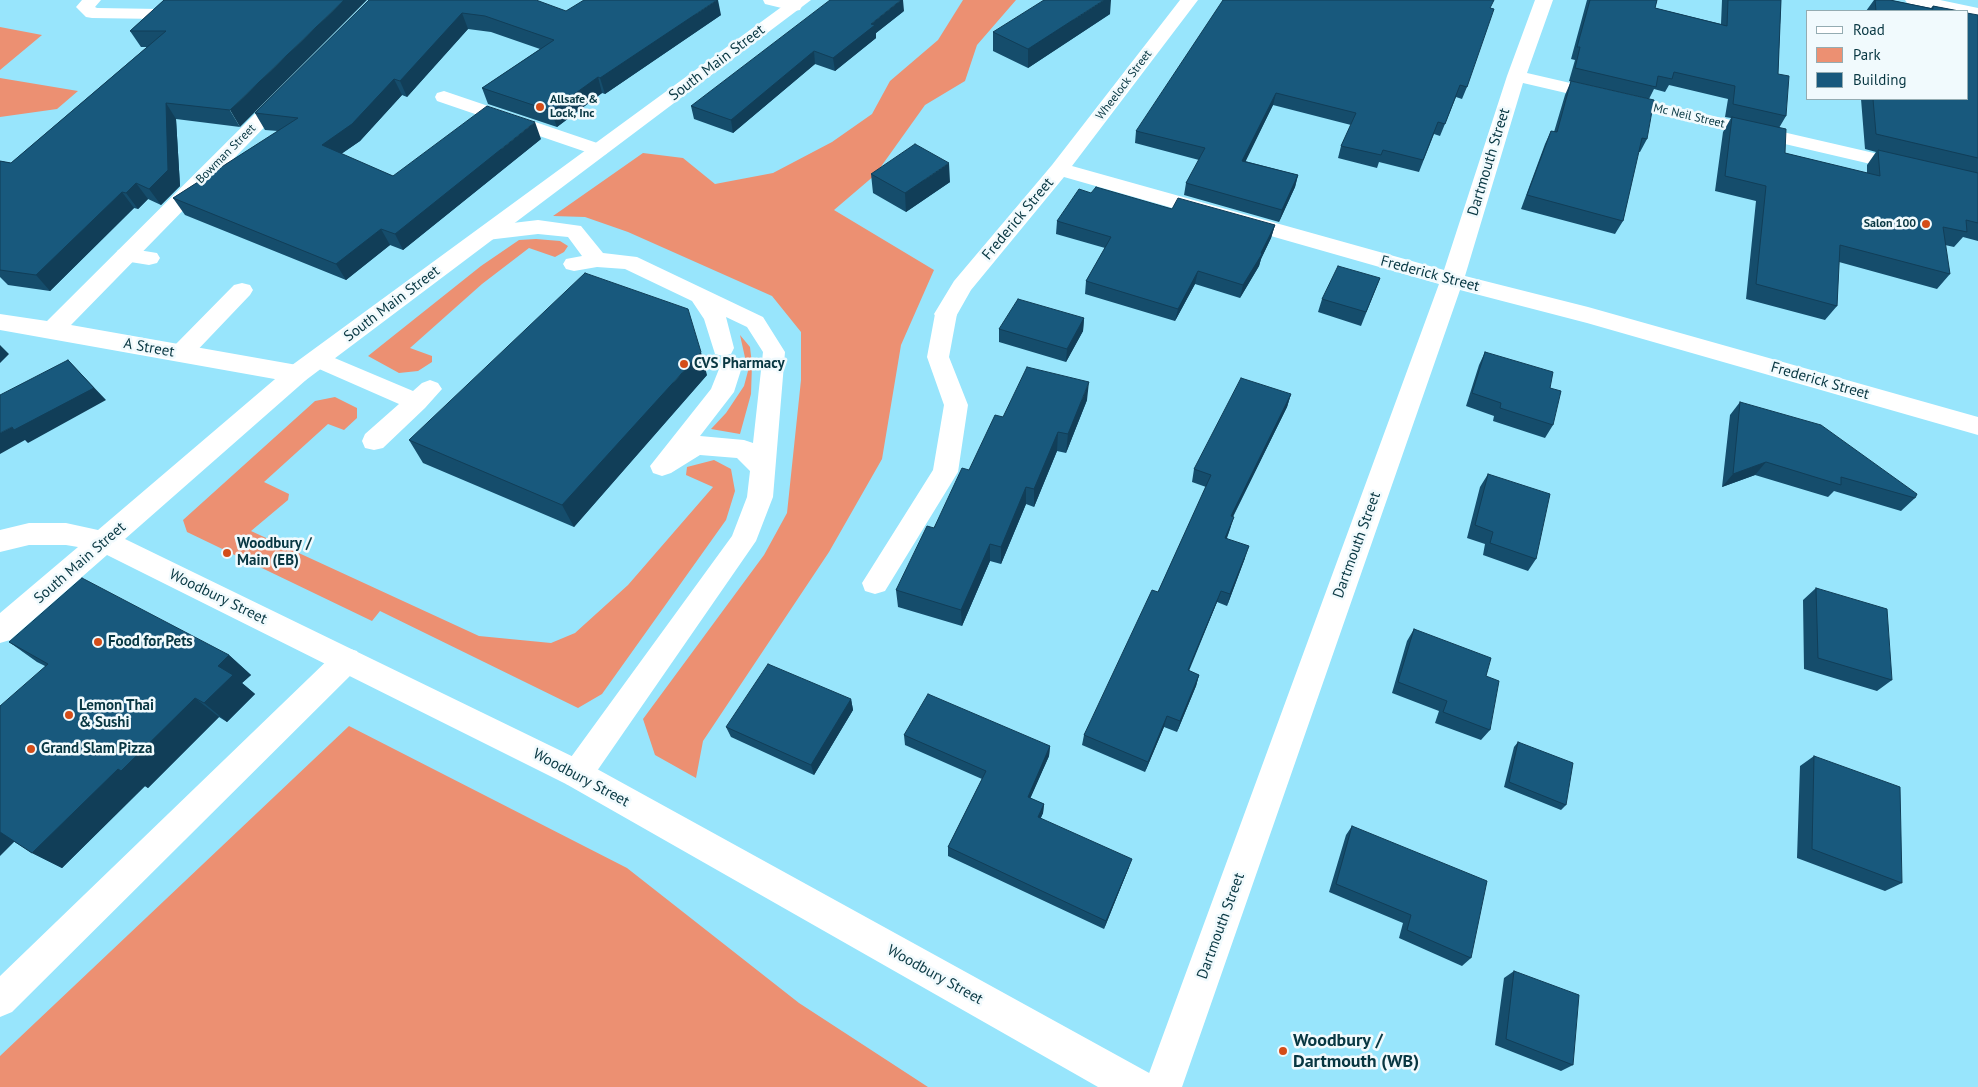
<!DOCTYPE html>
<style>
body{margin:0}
#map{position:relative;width:1978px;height:1087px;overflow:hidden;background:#98e5fc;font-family:"PT Sans",sans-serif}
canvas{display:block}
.legend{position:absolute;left:1806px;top:10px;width:162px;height:90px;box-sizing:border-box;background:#f1fafd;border:1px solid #94acb2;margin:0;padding:6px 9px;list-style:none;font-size:15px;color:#083742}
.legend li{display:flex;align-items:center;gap:10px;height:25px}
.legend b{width:25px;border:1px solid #94acb2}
</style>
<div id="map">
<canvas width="1978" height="1087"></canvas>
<ul class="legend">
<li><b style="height:6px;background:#fff"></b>Road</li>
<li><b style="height:14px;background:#ec9072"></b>Park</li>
<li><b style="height:14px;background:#18597d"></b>Building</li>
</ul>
</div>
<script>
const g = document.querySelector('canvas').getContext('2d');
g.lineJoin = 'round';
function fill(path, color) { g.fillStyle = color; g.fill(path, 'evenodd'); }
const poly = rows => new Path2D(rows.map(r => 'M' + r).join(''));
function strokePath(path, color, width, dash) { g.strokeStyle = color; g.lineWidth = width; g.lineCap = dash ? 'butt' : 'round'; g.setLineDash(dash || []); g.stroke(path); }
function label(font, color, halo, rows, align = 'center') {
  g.font = font + ' "PT Sans",sans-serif'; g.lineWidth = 5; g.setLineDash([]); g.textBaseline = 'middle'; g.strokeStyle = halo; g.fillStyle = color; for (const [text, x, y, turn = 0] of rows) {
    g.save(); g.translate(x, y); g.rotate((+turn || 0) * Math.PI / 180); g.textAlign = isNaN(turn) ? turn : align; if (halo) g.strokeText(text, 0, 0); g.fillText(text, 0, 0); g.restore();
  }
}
const green = poly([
 [963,0,1016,0,977,45,965,81,925,105,875,175,834,210,934,270,901,345,882,459,829,552,703,741,696,778,655,755,643,719,764,555,787,513,801,380,801,332,772,296,628,232,585,217,553,216,643,153,683,158,715,184,773,173,832,142,872,114,890,81,938,40],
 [0,27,42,35,0,70],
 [0,78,78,91,57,109,0,117],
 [536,239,560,241,568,246,564,252,555,257,529,248,482,284,410,348,432,356,432,362,418,371,399,373,368,356,481,266,519,240],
 [740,335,750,347,752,364,751,394,740,434,711,429,726,413,744,386,748,371],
 [335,397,357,408,357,418,344,430,328,424,264,482,289,494,288,500,251,531,479,636,551,643,575,633,628,585,713,487,686,475,687,467,714,460,731,469,735,491,726,520,602,694,578,708,380,611,372,621,187,532,183,520,315,401],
 [349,726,627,868,799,1003,928,1087,0,1087,0,1056]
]);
const lane = poly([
 [763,0,791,0,800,2,802,6,800,10,794,11,765,4,763,0],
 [444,91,606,146,609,150,606,154,599,156,592,154,437,101,435,97,437,93,444,91],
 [538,220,581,226,603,253,637,257,763,317,785,352,773,497,756,541,588,784,577,788,566,784,562,774,566,764,732,536,747,497,750,471,737,458,700,455,671,473,662,476,653,473,650,466,711,389,721,364,729,362,737,364,741,370,734,392,700,436,744,440,753,443,763,352,747,327,726,317,734,348,731,354,723,356,715,354,704,319,692,301,625,269,597,267,574,271,566,269,563,264,566,259,582,256,568,237,538,234,487,240,480,238,477,233,480,228,487,226,538,220],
 [126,248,157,253,160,258,157,263,149,265,118,260,115,255,118,250,126,248],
 [242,283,250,285,253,290,250,295,189,359,181,361,173,359,170,353,173,347,234,285,242,283],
 [946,306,954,309,957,314,949,357,968,405,958,472,885,591,875,594,865,591,862,583,933,470,944,405,927,357,935,314,938,309,946,306],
 [318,351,413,391,422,383,430,380,438,383,442,389,425,408,383,448,374,450,365,448,362,441,365,434,399,404,310,365,306,359,310,353,318,351],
 [347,648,357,651,361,660,357,669,12,1012,0,1017,0,976,337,651,347,648]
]);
const street = poly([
 [82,0,101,0,95,7,97,8,160,9,166,10,169,14,166,18,160,19,92,18,86,17,76,7,82,0],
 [1180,0,1198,0,1072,166,1444,270,1507,76,1535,0,1553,0,1527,73,1978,177,1978,189,1523,83,1465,276,1588,307,1978,417,1978,435,1587,323,1460,290,1182,1087,1144,1087,1439,284,1064,177,971,290,954,320,946,322,938,320,934,314,954,281,1052,165,1180,0],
 [1905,0,1940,0,1978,8,1978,18,1967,16,1967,11,1943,11,1908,4,1905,0],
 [285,89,292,91,295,95,292,99,71,325,297,365,306,368,309,374,306,380,297,383,0,330,0,314,47,321,278,91,285,89]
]);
const secondary = poly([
 [791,0,811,0,306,380,125,539,588,764,1151,1074,1157,1087,1098,1087,566,784,107,555,10,640,0,643,0,613,78,547,66,545,29,545,0,552,0,530,29,523,66,523,98,530,288,368,791,0]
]);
const wall = poly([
 [164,0,240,127,176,119,180,186,161,205,148,199,138,209,134,208,50,291,8,285,0,277,0,161,11,163,147,47,141,47,130,31],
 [369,0,566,11,721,15,605,94,602,93,557,127,488,104,482,88,540,49,491,32,468,29,407,97,402,95,360,141,341,154,393,176,541,139,403,250,390,245,346,280,185,215,173,198,278,131,265,130,255,113],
 [1587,0,1657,0,1655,8,1721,24,1722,0,1781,0,1778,74,1786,116,1779,128,1785,153,1867,173,1867,165,1876,152,1865,149,1861,99,1967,99,1978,15,1978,241,1963,237,1954,247,1945,245,1950,274,1937,289,1839,262,1837,306,1825,320,1746,299,1756,201,1715,191,1723,132,1731,118,1725,117,1728,99,1669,85,1665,92,1654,89,1649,99,1569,81,1575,60,1571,59],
 [1874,0,1890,0,1931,8,1933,6,1959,11,1866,11],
 [1490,8,1467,87,1462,99,1456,97,1440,136,1434,134,1419,172,1379,162,1377,168,1338,158,1341,146,1351,125,1273,105,1245,161,1298,175,1295,187,1279,222,1184,195,1186,183,1199,160,1135,143,1136,131],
 [904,11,876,33,876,38,835,71,815,64,733,133,694,119,691,106],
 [1110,14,1028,68,993,51,993,32],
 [1571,81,1647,139,1640,152,1638,152,1623,221,1615,234,1521,209,1545,144,1551,131,1554,132,1565,95],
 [871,174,950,182,906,212,873,193],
 [1091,193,1172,209,1275,225,1271,238,1261,259,1259,266,1240,298,1195,284,1175,321,1085,294,1086,281,1105,248,1056,234,1057,221],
 [1380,278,1361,326,1318,312,1322,299],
 [1084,318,1083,331,1066,362,999,342,999,329],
 [1485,352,1550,388,1553,425,1545,438,1493,421,1494,416,1466,406,1479,365],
 [707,375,574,527,423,463,409,440],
 [1291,394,1287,407,1233,517,1230,529,1227,538,1245,558,1227,606,1217,602,1189,671,1199,675,1196,686,1177,732,1164,727,1145,772,1082,745,1084,735,1158,592,1206,487,1192,482,1194,469],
 [1087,400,1066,453,1057,451,1034,507,1026,504,1001,564,990,561,962,626,898,607,896,590,969,470,1003,417],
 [1740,402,1915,498,1901,511,1834,491,1828,497,1755,475,1722,487,1730,415],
 [1488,474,1536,559,1528,571,1483,555,1485,544,1467,538,1480,487],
 [1816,588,1892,680,1877,691,1804,669,1803,600],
 [1414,629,1486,676,1490,730,1481,740,1435,723,1439,711,1392,693,1407,641],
 [9,642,229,655,251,675,242,683,255,694,227,722,219,717,148,788,145,786,62,868,32,853,15,842,45,666,37,662],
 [851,699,853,710,814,775,731,737,726,727],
 [904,735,1050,746,1049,756,1030,798,1044,804,1043,813,1040,819,1129,867,1104,929,948,856,948,847,982,779,905,745],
 [1518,742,1566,805,1561,810,1504,787,1514,747],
 [1814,756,1902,883,1885,891,1797,858,1800,766],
 [1352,826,1471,958,1462,966,1399,938,1403,923,1329,892,1346,835],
 [1514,971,1573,1065,1561,1071,1495,1045,1504,978]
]);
const shadedWall = poly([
 [344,0,367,0,240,127,230,110],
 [717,0,718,0,721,15,605,94,600,78],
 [901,0,903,0,904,11,876,33,876,38,835,71,833,58,871,24],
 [1104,0,1111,0,1110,14,1028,68,1028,49],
 [462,13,468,29,407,97,400,81],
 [814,51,815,64,733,133,731,120],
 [598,77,602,93,557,127,551,111],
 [394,79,402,95,360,141,331,161,322,145],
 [1276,93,1273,105,1240,173,1242,161],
 [166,103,176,119,180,186,161,205,149,189],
 [535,122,541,139,403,250,395,234],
 [949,163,950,182,906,212,905,193],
 [1298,175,1295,187,1279,222,1282,210],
 [136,183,148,199,138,209,126,193],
 [122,192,134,208,50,291,36,275],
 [1275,225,1271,238,1261,259,1259,266,1240,298,1243,285,1261,253],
 [381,229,390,245,346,280,336,264],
 [1198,271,1195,284,1175,321,1178,309],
 [1084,318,1083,331,1066,362,1067,349],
 [0,345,9,354,0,363],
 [701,352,707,375,574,527,562,505],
 [68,360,106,400,28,443,25,440,0,454,0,433,12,427],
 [1089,382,1087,400,1066,453,1068,434],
 [1291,394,1287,407,1227,528,1231,516],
 [1058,432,1057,451,1034,507,1034,489],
 [1766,462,1755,475,1722,487,1733,474],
 [1026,487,1026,504,1001,564,1001,547],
 [1234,517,1230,529,1222,550,1225,538],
 [990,544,990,561,962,626,961,610],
 [1249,546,1245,558,1227,606,1230,594],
 [1221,591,1217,602,1184,681,1188,670],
 [229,655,251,675,242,683,255,694,227,722,204,703,218,666],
 [1199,675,1196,686,1177,732,1180,721],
 [195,698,219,717,148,788,145,786,62,868,32,853,118,769],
 [851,699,853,710,814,775,811,765],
 [1167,716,1164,727,1145,772,1148,762],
 [1050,746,1049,756,1027,806,1028,797],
 [1044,804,1043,813,1037,827,1038,817],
 [0,831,17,839,0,856],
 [1132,859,1129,867,1104,929,1106,921]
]);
const building = poly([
 [164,0,344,0,230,110,166,103,168,170,149,189,136,183,126,193,122,192,36,275,0,270,0,161,11,163,166,31,130,31,164,0],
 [369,0,536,0,566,11,584,0,717,0,600,78,598,77,551,111,482,88,554,40,485,16,462,13,400,81,394,79,352,124,322,145,393,176,487,106,535,122,395,234,381,229,336,264,173,198,298,118,255,113,369,0],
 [830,0,901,0,871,24,875,25,833,58,814,51,731,120,691,106,830,0],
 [1044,0,1104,0,1028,49,993,32,1044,0],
 [1223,0,1494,0,1490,8,1494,9,1467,87,1460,85,1445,124,1438,122,1423,160,1383,150,1381,155,1341,146,1356,113,1276,93,1242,161,1298,175,1282,210,1186,183,1205,148,1136,131,1223,0],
 [1590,0,1657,0,1655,8,1727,26,1728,0,1781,0,1778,74,1789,76,1786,116,1733,104,1735,86,1674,72,1672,79,1658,76,1656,87,1575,68,1580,47,1577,47,1590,0],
 [1875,0,1890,0,1933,9,1933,6,1959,11,1876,11,1875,0],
 [1967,13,1978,15,1978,158,1876,134,1873,99,1967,99,1967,13],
 [1571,81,1654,100,1647,139,1642,138,1623,221,1527,195,1551,131,1557,132,1571,81],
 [1732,117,1786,129,1785,153,1880,176,1878,150,1978,173,1978,223,1966,220,1967,232,1943,227,1950,274,1840,245,1837,306,1756,284,1766,186,1725,176,1732,117],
 [915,144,949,163,905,193,871,174,915,144],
 [1096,187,1172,209,1178,198,1275,225,1261,253,1262,254,1243,285,1198,271,1178,309,1086,281,1111,237,1057,221,1079,189,1091,193,1096,187],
 [1338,266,1380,278,1366,312,1322,299,1338,266],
 [585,273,688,309,701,352,562,505,409,440,585,273],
 [1018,299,1084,318,1067,349,999,329,1018,299],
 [1485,352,1553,372,1550,388,1561,391,1553,425,1500,408,1501,403,1472,393,1485,352],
 [68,360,94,388,14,430,12,427,0,433,0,395,68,360],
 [1027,367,1089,382,1068,434,1058,432,1034,489,1026,487,1001,547,990,544,961,610,896,590,927,526,934,528,962,468,969,470,995,415,1003,417,1027,367],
 [1241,378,1291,394,1231,516,1234,517,1225,538,1249,546,1230,594,1221,591,1188,670,1199,675,1180,721,1167,716,1148,762,1084,735,1152,590,1158,592,1211,475,1194,469,1241,378],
 [1740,402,1821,425,1917,494,1915,498,1841,477,1841,485,1766,462,1733,474,1740,402],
 [1488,474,1550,494,1536,559,1490,543,1493,532,1475,525,1488,474],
 [82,578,229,655,218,666,233,675,204,703,195,698,121,771,118,769,32,853,0,832,0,706,48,664,9,642,82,578],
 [1816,588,1887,609,1892,680,1818,658,1816,588],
 [1414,629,1491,658,1486,676,1499,681,1490,730,1443,712,1447,701,1398,682,1414,629],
 [768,664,851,699,811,765,726,727,768,664],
 [928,694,1050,746,1028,797,1044,804,1038,817,1132,859,1106,921,948,847,986,771,904,735,928,694],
 [1518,742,1573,763,1566,805,1509,782,1518,742],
 [1814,756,1900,787,1902,883,1812,849,1814,756],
 [1352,826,1487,881,1471,958,1407,930,1411,915,1336,884,1352,826],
 [1514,971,1579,995,1573,1065,1506,1039,1514,971]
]);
const markers = [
 [540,107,5,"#d44d19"],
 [1926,224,5,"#d44d19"],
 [684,364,5,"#d44d19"],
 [227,553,5,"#d44d19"],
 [98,642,5,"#d44d19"],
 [69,715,5,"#d44d19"],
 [31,749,5,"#d44d19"],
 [1283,1051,5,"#d44d19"]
];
const farStreetnames = [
 ["Wheelock Street",1124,85,-53],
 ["Mc Neil Street",1689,116,13],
 ["Bowman Street",226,154,-45]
];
const farPoinames = [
 ["Allsafe &",550,100],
 ["Lock, Inc",550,114],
 ["Salon 100",1916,224,"right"]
];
const streetNames = [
 ["South Main Street",717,63,-37],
 ["Dartmouth Street",1489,162,-73],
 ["Frederick Street",1018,219,-50],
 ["Frederick Street",1430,274,15],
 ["South Main Street",392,304,-37],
 ["A Street",149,348,10],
 ["Frederick Street",1820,381,16],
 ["Dartmouth Street",1357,545,-70],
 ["South Main Street",80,563,-41],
 ["Woodbury Street",218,597,26],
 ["Woodbury Street",581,778,28],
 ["Dartmouth Street",1221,926,-70],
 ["Woodbury Street",935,975,29]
];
const poiNames = [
 ["CVS Pharmacy",694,364],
 ["Woodbury /",237,544],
 ["Main (EB)",237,561],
 ["Food for Pets",108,642],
 ["Lemon Thai",79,706],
 ["& Sushi",79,723],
 ["Grand Slam Pizza",41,749]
];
const nearPoinames = [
 ["Woodbury /",1293,1041],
 ["Dartmouth (WB)",1293,1062]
];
fill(green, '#ec9072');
fill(lane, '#fff');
fill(street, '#fff');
fill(secondary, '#fff');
fill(wall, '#154d6c');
fill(shadedWall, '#113e58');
fill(building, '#18597d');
strokePath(building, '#113e58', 1);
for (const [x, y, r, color] of markers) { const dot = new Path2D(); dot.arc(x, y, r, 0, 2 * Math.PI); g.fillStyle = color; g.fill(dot); strokePath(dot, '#f1fafd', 2); }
label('12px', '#083742', '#f1fafd', farStreetnames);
label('bold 12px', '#083742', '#f1fafd', farPoinames, 'left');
label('15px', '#083742', '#f1fafd', streetNames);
label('bold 15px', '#083742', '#f1fafd', poiNames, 'left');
label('bold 18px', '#083742', '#f1fafd', nearPoinames, 'left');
</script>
